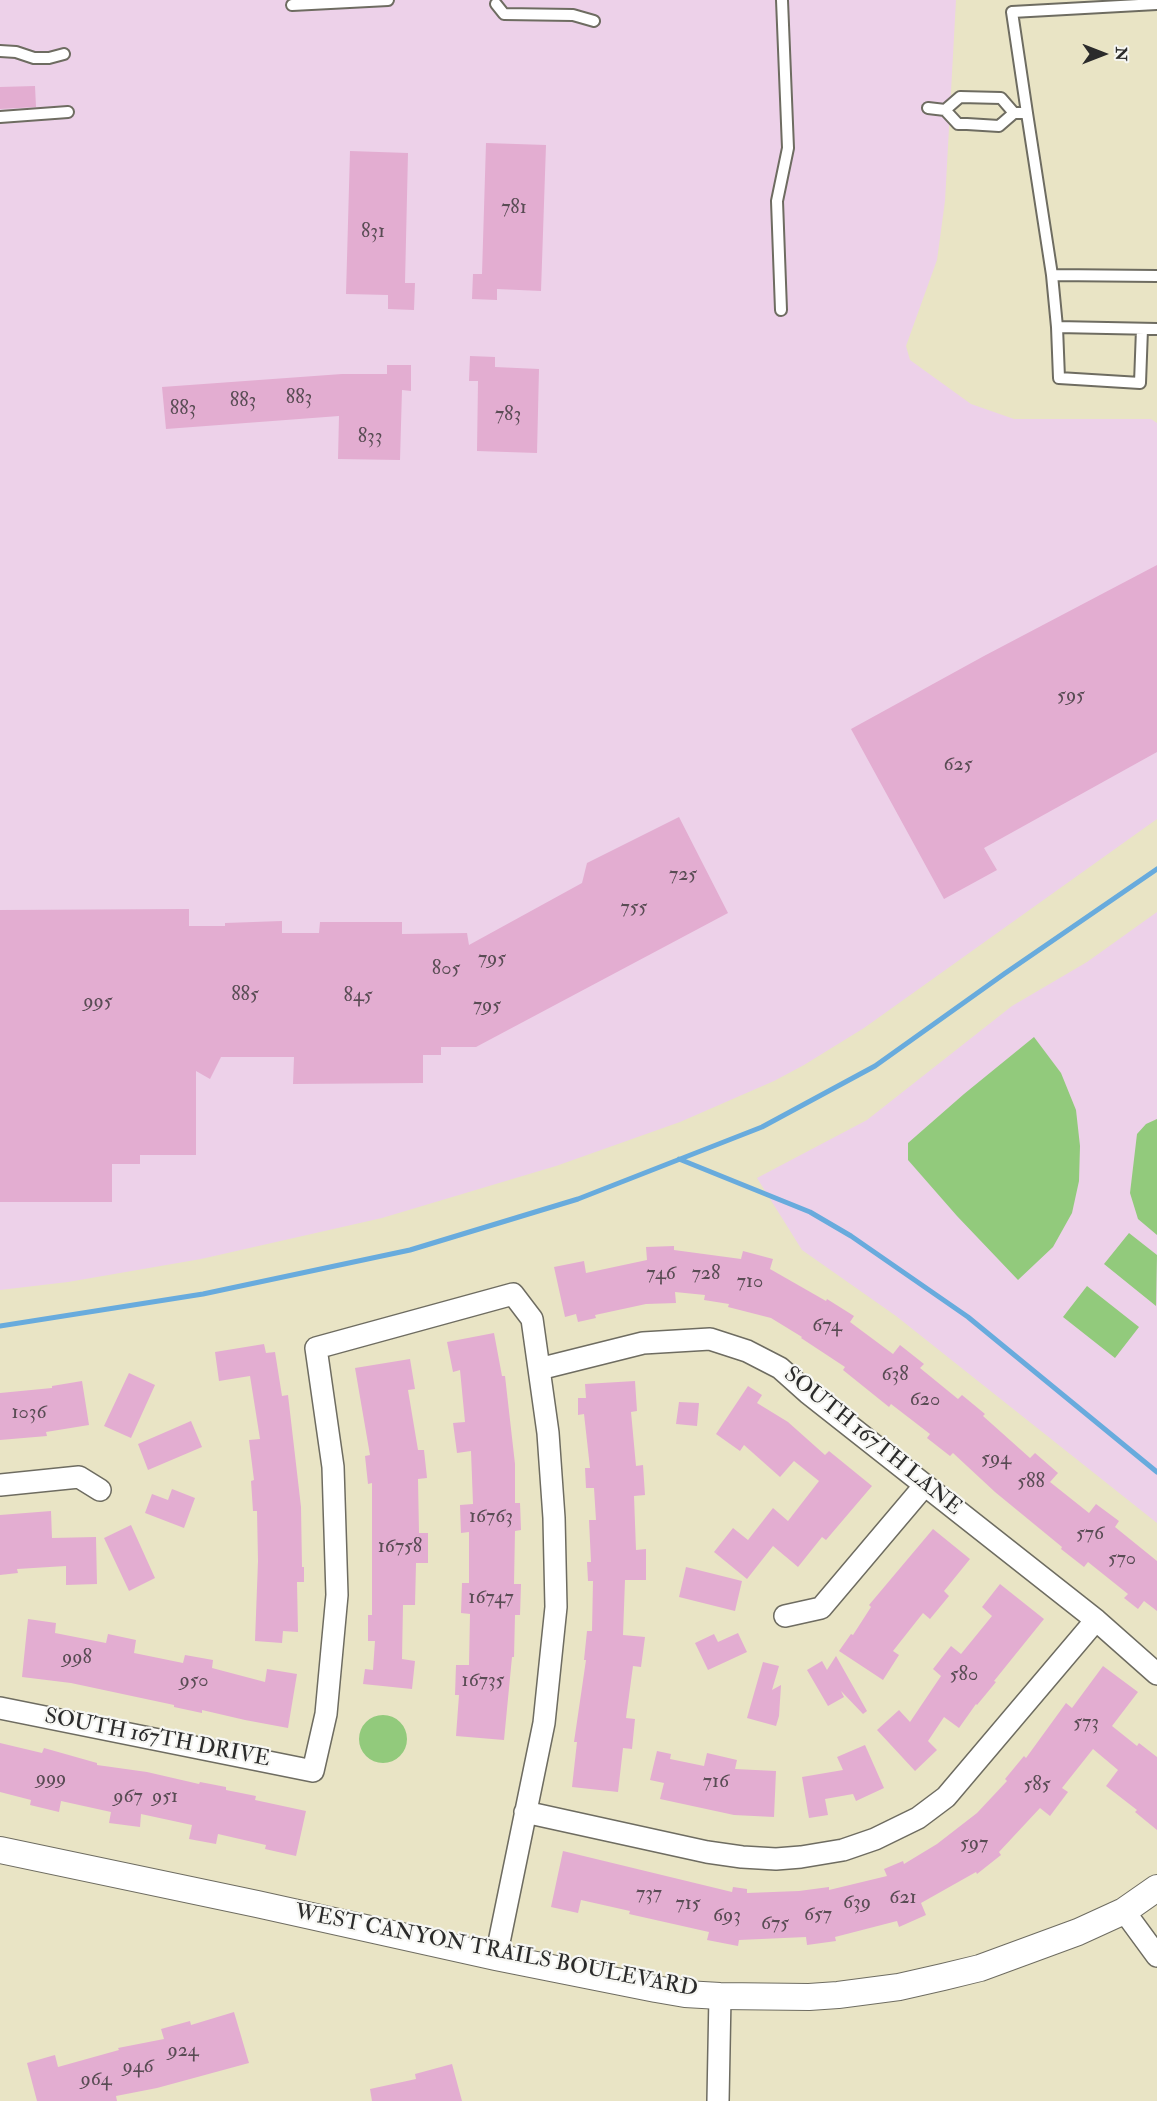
<!DOCTYPE html>
<style>
body{margin:0}
#map{position:relative;width:1157px;height:2101px;overflow:hidden;background:#e9e4c5;font-family:"IM FELL Double Pica",serif}
canvas{display:block}
.north{position:absolute;left:1073px;top:24px;width:60px;height:60px;-webkit-text-stroke:4px #f6f6f2;paint-order:stroke;rotate:90deg;font-size:16px;font-weight:700;line-height:24px;text-align:center;color:#2b2b2b}
.north::after{content:'';display:block;margin:auto;width:21px;height:27px;background:#2b2b2b;clip-path:polygon(50% 0,100% 100%,50% 72%,0 100%)}
</style>
<div id="map">
<canvas width="1157" height="2101"></canvas>
<div class="north">N</div>
</div>
<script>
const g = document.querySelector('canvas').getContext('2d');
g.lineJoin = 'round';
function fill(path, color) { g.fillStyle = color; g.fill(path, 'evenodd'); }
const poly = rows => new Path2D(rows.map(r => 'M' + r).join(''));
function strokePath(path, color, width, dash) { g.strokeStyle = color; g.lineWidth = width; g.lineCap = dash ? 'butt' : 'round'; g.setLineDash(dash || []); g.stroke(path); }
function label(font, color, halo, rows, align = 'center') {
  g.font = font + ' "IM FELL Double Pica",serif'; g.lineWidth = 4.5; g.setLineDash([]); g.textBaseline = 'middle'; g.strokeStyle = halo; g.fillStyle = color; for (const [text, x, y, turn = 0] of rows) {
    g.save(); g.translate(x, y); g.rotate((+turn || 0) * Math.PI / 180); g.textAlign = isNaN(turn) ? turn : align; if (halo) g.strokeText(text, 0, 0); g.fillText(text, 0, 0); g.restore();
  }
}
const built = poly([
 [0,0,956,0,945,201,937,260,906,346,910,360,971,404,1014,419,1151,419,1157,423,1157,819,864,1028,804,1065,774,1081,680,1122,556,1166,382,1218,201,1259,68,1282,0,1290],
 [1157,912,1157,1523,896,1316,802,1250,757,1178,867,1120,1012,1006,1087,962]
]);
const green = poly([
 [1034,1037,1061,1073,1076,1110,1080,1146,1079,1181,1072,1213,1053,1247,1018,1280,957,1216,908,1160,908,1143,964,1094],
 [1157,1119,1157,1235,1138,1219,1130,1193,1137,1134,1146,1124],
 [1129,1233,1157,1255,1156,1306,1104,1264],
 [1087,1286,1139,1327,1115,1358,1063,1317],
 '359 1739a24 24 0 1 1 48 0a24 24 0 1 1-48 0Z'
]);
const stream = poly([
 [679,1159,810,1212,851,1236,968,1317,1157,1472],
 [0,1326,203,1294,410,1250,578,1199,762,1127,875,1066,1004,974,1157,869]
]);
const building = poly([
 [35,86,36,107,0,109,0,87],
 [486,143,546,145,541,291,497,289,497,300,472,299,473,274,482,274],
 [350,151,408,153,405,283,415,283,414,310,388,309,388,295,346,294],
 [470,356,495,357,495,367,539,369,537,453,477,451,478,381,469,381],
 [387,365,411,365,411,391,402,390,400,460,338,459,339,416,166,429,162,387,342,374,387,374],
 [1157,565,1157,752,984,848,997,870,944,899,851,729,984,656],
 [679,817,728,913,476,1047,441,1047,441,1055,423,1055,423,1083,293,1084,294,1057,221,1057,210,1079,196,1071,196,1155,140,1155,140,1164,112,1164,112,1202,0,1202,0,910,189,909,189,926,225,926,225,923,282,921,282,933,319,933,320,922,402,922,402,934,467,933,469,945,582,883,587,863],
 [674,1246,674,1250,741,1259,743,1251,773,1259,770,1269,826,1301,827,1299,854,1316,850,1322,893,1354,900,1345,924,1364,920,1368,958,1399,962,1395,985,1414,983,1416,1030,1458,1035,1453,1058,1473,1050,1482,1089,1513,1096,1504,1119,1521,1115,1527,1157,1561,1157,1611,1144,1601,1138,1609,1124,1598,1128,1594,1088,1562,1084,1567,1061,1549,1062,1547,995,1492,953,1453,950,1456,927,1438,930,1434,891,1404,889,1407,843,1370,845,1367,801,1338,802,1337,771,1318,728,1307,729,1304,704,1300,705,1295,675,1292,676,1303,646,1304,595,1315,596,1318,578,1322,576,1314,565,1317,554,1267,584,1261,586,1273,647,1260,646,1247],
 [494,1333,502,1376,505,1376,515,1464,515,1503,520,1503,521,1530,515,1531,514,1584,521,1584,520,1615,515,1615,514,1657,512,1657,504,1740,456,1736,459,1695,455,1695,456,1665,469,1665,470,1614,461,1613,462,1583,469,1583,469,1532,461,1533,460,1505,473,1504,471,1451,457,1453,453,1423,465,1422,460,1370,453,1372,447,1342],
 [264,1344,266,1353,275,1352,282,1396,288,1395,301,1507,302,1567,304,1567,304,1582,297,1582,298,1632,283,1631,282,1643,255,1641,258,1561,257,1511,253,1511,251,1481,254,1480,249,1440,260,1439,250,1376,219,1381,215,1352],
 [410,1359,415,1389,408,1390,418,1450,424,1450,427,1478,418,1479,419,1533,428,1533,428,1563,416,1563,415,1605,403,1605,402,1659,415,1661,412,1689,363,1684,365,1669,373,1670,375,1641,368,1641,368,1615,372,1615,372,1483,368,1484,365,1456,370,1455,355,1368],
 [129,1373,155,1385,131,1438,104,1426],
 [82,1381,89,1425,46,1432,47,1436,0,1440,0,1393,52,1388,52,1386],
 [635,1381,637,1411,631,1412,636,1466,643,1465,645,1495,634,1496,636,1550,646,1549,646,1580,625,1580,623,1635,645,1637,641,1667,633,1666,626,1718,635,1719,632,1749,623,1748,618,1792,572,1787,577,1742,574,1742,586,1660,584,1660,587,1631,592,1631,593,1581,588,1581,587,1562,591,1562,589,1520,596,1520,594,1488,586,1488,585,1468,590,1468,584,1414,578,1415,578,1398,586,1398,585,1384],
 [748,1386,762,1395,757,1403,788,1422,825,1455,829,1451,872,1486,826,1540,822,1537,798,1567,773,1546,747,1579,714,1552,733,1528,748,1540,773,1508,788,1521,819,1481,794,1461,780,1477,744,1445,740,1451,716,1434],
 [679,1402,699,1403,697,1426,676,1424],
 [191,1421,202,1447,148,1470,138,1444],
 [172,1489,195,1498,184,1528,145,1513,152,1494,168,1500],
 [51,1511,52,1538,96,1537,97,1584,66,1585,66,1566,17,1569,18,1573,0,1575,0,1515],
 [131,1525,155,1578,129,1591,104,1538],
 [933,1529,970,1559,944,1591,949,1596,930,1619,923,1613,893,1651,899,1655,883,1680,839,1651,851,1634,853,1635,871,1607,869,1605],
 [686,1567,742,1581,735,1611,679,1597],
 [1000,1584,1044,1619,994,1681,996,1682,977,1705,976,1704,959,1728,944,1717,928,1741,937,1750,915,1771,877,1730,899,1710,910,1722,941,1676,933,1669,951,1646,961,1654,992,1616,982,1607],
 [28,1619,56,1623,55,1633,106,1643,108,1634,136,1640,134,1653,183,1663,185,1655,213,1660,212,1668,265,1682,267,1669,297,1674,288,1728,245,1720,202,1710,202,1713,174,1707,174,1705,71,1683,22,1677],
 [738,1633,747,1652,708,1670,695,1643,714,1634,718,1642],
 [836,1656,867,1711,863,1714,841,1691,844,1697,828,1706,807,1670,822,1661,827,1670],
 [763,1662,779,1666,772,1690,781,1685,779,1716,776,1726,747,1718],
 [1103,1666,1138,1692,1112,1726,1137,1746,1139,1743,1157,1757,1157,1830,1135,1812,1137,1810,1106,1786,1118,1770,1093,1749,1062,1788,1068,1792,1050,1816,1040,1808,999,1852,1001,1855,977,1874,976,1872,921,1903,926,1915,899,1927,897,1921,835,1937,836,1941,807,1945,806,1937,739,1940,738,1946,707,1940,709,1932,629,1914,630,1911,581,1900,578,1913,551,1907,563,1851,732,1892,733,1887,747,1889,747,1893,799,1891,829,1887,829,1890,887,1876,884,1869,903,1861,904,1864,937,1844,977,1813,1007,1781,1005,1779,1024,1756,1026,1758,1066,1703,1072,1708],
 [0,1743,42,1753,44,1748,97,1763,97,1765,147,1772,199,1784,200,1782,226,1787,226,1790,256,1796,255,1800,306,1811,296,1856,265,1849,266,1845,218,1834,216,1844,189,1839,192,1825,141,1814,140,1827,109,1823,111,1812,61,1801,59,1812,30,1805,31,1800,0,1792],
 [865,1745,884,1788,856,1801,853,1794,825,1799,828,1815,809,1818,802,1777,843,1770,837,1757],
 [657,1751,671,1754,670,1759,704,1766,707,1753,737,1760,735,1769,776,1771,774,1817,734,1815,660,1799,664,1783,650,1780],
 [234,2012,249,2063,157,2088,116,2096,117,2101,37,2101,27,2063,55,2055,58,2067,119,2050,118,2048,164,2039,161,2029,190,2021,191,2025],
 [452,2064,462,2101,372,2101,370,2089,416,2079,415,2074]
]);
const service = poly([
 [496,4,504,14,573,15,594,21],
 [292,5,388,0],
 [0,51,16,52,34,58,49,58,64,54],
 [928,108,945,110,958,124,967,124,999,126,1014,113,1027,113,1012,12,1157,4],
 [945,110,960,97,1001,98,1014,113],
 [1027,113,1052,275,1157,276],
 [0,117,68,112],
 [1052,275,1057,327,1157,329],
 [781,310,777,201,788,148,782,0],
 [1057,327,1059,378,1140,383,1142,329]
]);
const minor = poly([
 [539,1369,643,1343,710,1339,747,1351,780,1368,808,1393,1096,1620,1157,1674],
 [0,1485,79,1477,100,1490],
 [785,1616,821,1608,925,1485],
 [0,1708,313,1771,326,1714,337,1595,333,1467,316,1348,513,1294,532,1319,548,1433,554,1518,556,1607,544,1723,496,1957],
 [525,1812,707,1852,742,1857,776,1859,801,1857,843,1850,875,1839,918,1818,946,1797,1096,1620],
 [1124,1911,1157,1956],
 [718,2101,720,1996]
]);
const tertiary = poly([
 [0,1850,257,1904,496,1957,656,1989,685,1994,720,1996,809,1997,838,1995,899,1987,943,1977,980,1968,1078,1932,1124,1911,1157,1888]
]);
const numberNames = [
 ["781",514,209],
 ["831",373,233],
 ["883",299,399],
 ["883",243,402],
 ["883",183,410],
 ["783",508,416],
 ["833",370,438],
 ["595",1071,697],
 ["625",958,766],
 ["725",683,876],
 ["755",634,909],
 ["795",492,960],
 ["805",446,970],
 ["885",245,996],
 ["845",358,997],
 ["995",98,1003],
 ["795",487,1007],
 ["746",661,1275],
 ["728",706,1275],
 ["710",750,1283],
 ["674",827,1327],
 ["638",895,1376],
 ["620",925,1401],
 ["1036",29,1414],
 ["594",996,1460],
 ["588",1031,1483],
 ["16763",491,1518],
 ["576",1090,1535],
 ["16758",400,1548],
 ["570",1122,1560],
 ["16747",491,1599],
 ["998",77,1659],
 ["580",964,1676],
 ["950",194,1682],
 ["16735",483,1682],
 ["573",1086,1724],
 ["999",51,1780],
 ["716",716,1783],
 ["585",1037,1786],
 ["967",128,1798],
 ["951",165,1798],
 ["597",974,1845],
 ["737",649,1895],
 ["621",903,1899],
 ["639",857,1904],
 ["715",688,1905],
 ["657",818,1916],
 ["693",727,1917],
 ["675",775,1925],
 ["924",183,2052],
 ["946",138,2068],
 ["964",96,2081]
];
const streetNames = [
 ["SOUTH 167TH LANE",872,1442,39],
 ["SOUTH 167TH DRIVE",157,1739,11],
 ["WEST CANYON TRAILS BOULEVARD",496,1952,11]
];
fill(built, '#edd1e9');
fill(green, '#92ca7c');
strokePath(stream, '#68abdd', 5);
fill(building, '#e3add1');
strokePath(service, '#6e6c61', 14);
strokePath(minor, '#6e6c61', 24);
strokePath(tertiary, '#6e6c61', 28);
strokePath(service, '#fff', 10);
strokePath(minor, '#fff', 21);
strokePath(tertiary, '#fff', 26);
label('20px', '#594c54', null, numberNames);
label('22px', '#2b2b2b', '#f6f6f2', streetNames);
</script>
